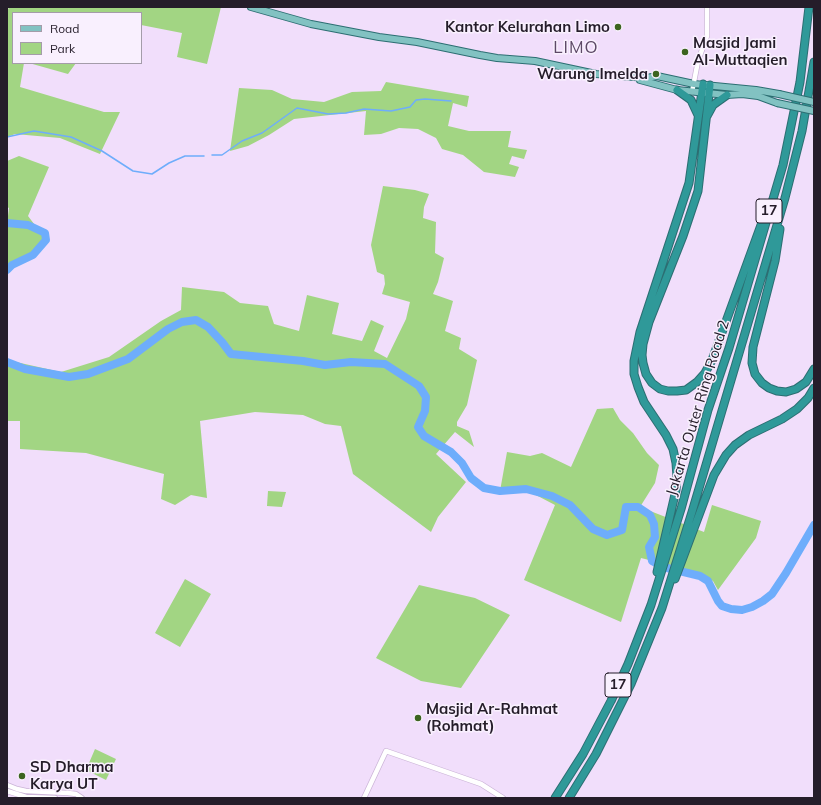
<!DOCTYPE html>
<style>
body{margin:0}
#map{position:relative;width:821px;height:805px;overflow:hidden;background:#f1defb;font-family:Mulish,sans-serif}
canvas{display:block}
.frame{position:absolute;inset:0;border:8px solid #251d2a;pointer-events:none}
.legend{position:absolute;left:12px;top:12px;width:130px;height:52px;box-sizing:border-box;background:#f9f0fe;border:1px solid #a49ca9;margin:0;padding:5px 7px;list-style:none;font-size:12px;color:#251d2a}
.legend li{display:flex;align-items:center;gap:8px;height:20px}
.legend b{width:20px;border:1px solid #a49ca9}
</style>
<div id="map">
<canvas width="821" height="805"></canvas>
<div class="frame"></div>
<ul class="legend">
<li><b style="height:5px;background:#82c2c2"></b>Road</li>
<li><b style="height:11px;background:#a2d583"></b>Park</li>
</ul>
</div>
<script>
const g = document.querySelector('canvas').getContext('2d');
g.lineJoin = 'round';
function fill(path, color) { g.fillStyle = color; g.fill(path, 'evenodd'); }
const poly = rows => new Path2D(rows.map(r => 'M' + r).join(''));
function strokePath(path, color, width, dash) { g.strokeStyle = color; g.lineWidth = width; g.lineCap = dash ? 'butt' : 'round'; g.setLineDash(dash || []); g.stroke(path); }
function label(font, color, halo, rows, align = 'center') {
  g.font = font + ' Mulish,sans-serif'; g.lineWidth = 3; g.setLineDash([]); g.textBaseline = 'middle'; g.strokeStyle = halo; g.fillStyle = color; for (const [text, x, y, turn = 0] of rows) {
    g.save(); g.translate(x, y); g.rotate((+turn || 0) * Math.PI / 180); g.textAlign = isNaN(turn) ? turn : align; if (halo) g.strokeText(text, 0, 0); g.fillText(text, 0, 0); g.restore();
  }
}
const green = poly([
 [9,7,221,7,207,64,177,57,182,33,141,25,141,13,13,13,13,63,24,63,20,87,104,112,120,112,100,154,60,138,15,134,7,137,7,12],
 [29,63,76,63,68,74],
 [386,82,469,96,467,107,453,103,448,126,469,131,511,131,508,147,527,150,524,159,512,156,509,164,519,167,515,177,484,172,463,155,442,149,436,138,418,129,399,128,381,134,364,135,366,111,294,119,269,135,248,146,230,151,239,88,272,90,292,99,324,102,352,92,381,91],
 [19,156,49,167,28,216,44,237,31,256,7,270,7,216,8,216,9,208,7,207,7,161],
 [383,186,415,190,429,194,424,207,423,218,436,222,435,253,444,258,438,282,433,294,453,301,445,331,461,338,459,349,477,360,467,405,457,422,457,426,469,431,474,447,455,432,436,454,466,482,438,517,431,532,353,474,341,426,325,424,303,415,255,412,200,421,207,498,191,495,175,505,161,499,164,474,86,453,20,449,20,421,7,421,7,360,61,372,109,357,161,321,181,310,182,287,224,292,240,303,268,306,274,324,299,331,307,295,339,303,332,334,362,341,371,320,384,326,374,351,387,358,406,319,410,302,382,294,385,284,384,275,377,272,371,245],
 [613,408,620,420,633,433,647,453,659,465,655,483,640,507,704,532,712,505,761,521,756,538,718,590,713,581,693,571,641,558,621,622,524,580,555,505,532,493,500,491,507,452,530,456,542,453,571,467,597,409],
 [268,491,286,492,282,507,267,506],
 [185,579,211,594,180,647,155,633],
 [419,585,475,598,510,615,461,688,421,681,376,658],
 [95,749,116,759,106,780,86,770]
]);
const stream = poly([
 [7,137,34,131,71,137,102,151,133,171,152,174,169,163,185,156,204,156],
 [212,155,222,155,242,141,262,133,297,108,328,114,346,113,364,109,391,111,410,107,416,100,425,99,451,101]
]);
const river = poly([
 [7,223,28,225,45,233,46,240,33,255,12,265,7,270],
 [7,362,25,369,69,377,88,374,128,359,168,329,182,322,196,320,208,327,222,342,231,354,303,361,325,365,351,362,385,364,419,386,426,397,425,411,418,427,424,436,451,452,462,463,471,478,484,488,500,491,526,489,552,496,570,505,593,529,607,535,622,530,626,507,638,507,650,515,654,524,655,537,649,547,652,561,663,567,700,576,708,581,718,601,722,606,731,609,742,610,752,607,763,601,772,594,786,573,814,525]
]);
const minor = poly([
 [692,92,698,61,707,36,707,7],
 [7,785,17,789,26,791,68,793,76,794,82,798],
 [7,791,26,797,55,798],
 [364,798,386,751,481,784,503,798]
]);
const major = poly([
 [251,7,311,24,379,37,417,42,480,55,497,58,535,61,596,74,647,78,657,76,694,84,756,90,779,94],
 [640,80,677,90,727,95,742,94,758,96,777,103]
]);
const highway = poly([
 [710,85,698,191,683,236,649,322,643,344,642,355,643,363,646,374,652,383,660,389,668,391,677,391,686,390,697,382,705,373,712,360,761,225],
 [677,90,691,100,698,115],
 [707,116,713,105,727,95],
 [780,229,775,261,753,347,752,363,755,374,762,383,769,388,777,391,786,392,796,389,806,382,814,369],
 [657,572,676,490,677,477,676,463,673,449,666,435,644,402,638,387,634,374,634,361,640,332,689,183,703,84],
 [675,579,714,475,726,455,735,445,749,435,782,419,797,409,808,398,814,388],
 [555,798,583,754,611,701,628,664,651,605,681,509,708,410,729,348,783,165,800,82,809,7],
 [569,798,596,754,631,684,662,608,692,512,785,198,802,131,814,62]
]);
const majorBridge = poly([
 [779,94,814,102],
 [777,103,814,111]
]);
const markers = [
 [618,27,4,"#3c641f"],
 [685,52,4,"#3c641f"],
 [656,74,4,"#3c641f"],
 [418,718,4,"#3c641f"],
 [22,776,4,"#3c641f"]
];
const shields = [
 [769,211,26],
 [618,685,26]
];
const shieldNames = [
 ["17",769,211],
 ["17",618,685]
];
const poiNames = [
 ["Kantor Kelurahan Limo",610,27,"right"],
 ["Masjid Jami",693,43],
 ["Al-Muttaqien",693,60],
 ["Warung Imelda",648,74,"right"],
 ["Masjid Ar-Rahmat",426,709],
 ["(Rohmat)",426,726],
 ["SD Dharma",30,767],
 ["Karya UT",30,784]
];
const streetNames = [
 ["Jakarta Outer Ring Road 2",698,408,-73]
];
const quarterNames = [
 ["LIMO",576,48]
];
fill(green, '#a2d583');
strokePath(stream, '#6eadfb', 1.5);
strokePath(river, '#6eadfb', 8);
strokePath(minor, '#cbb4d7', 6);
strokePath(major, '#2c6e72', 8);
strokePath(highway, '#2c6e72', 9);
strokePath(minor, '#fff', 4.5);
strokePath(major, '#82c2c2', 6);
strokePath(highway, '#2f9999', 7);
strokePath(majorBridge, '#2c6e72', 8, []);
strokePath(majorBridge, '#82c2c2', 6);
for (const [x, y, r, color] of markers) { const dot = new Path2D(); dot.arc(x, y, r, 0, 2 * Math.PI); g.fillStyle = color; g.fill(dot); strokePath(dot, '#f9f0fe', 1.5); }
for (const [x, y, w] of shields) { const box = new Path2D(); box.roundRect(x - w / 2, y - 12, w, 24, 3); g.fillStyle = '#f9f0fe'; g.fill(box); strokePath(box, '#251d2a', 1); }
label('bold 14px', '#251d2a', null, shieldNames);
label('bold 15px', '#251d2a', '#f9f0fe', poiNames, 'left');
label('15px', '#251d2a', '#f9f0fe', streetNames);
g.letterSpacing = '1px';
label('17px', '#5d4967', '#f9f0fe', quarterNames);
g.letterSpacing = '0px';
</script>
